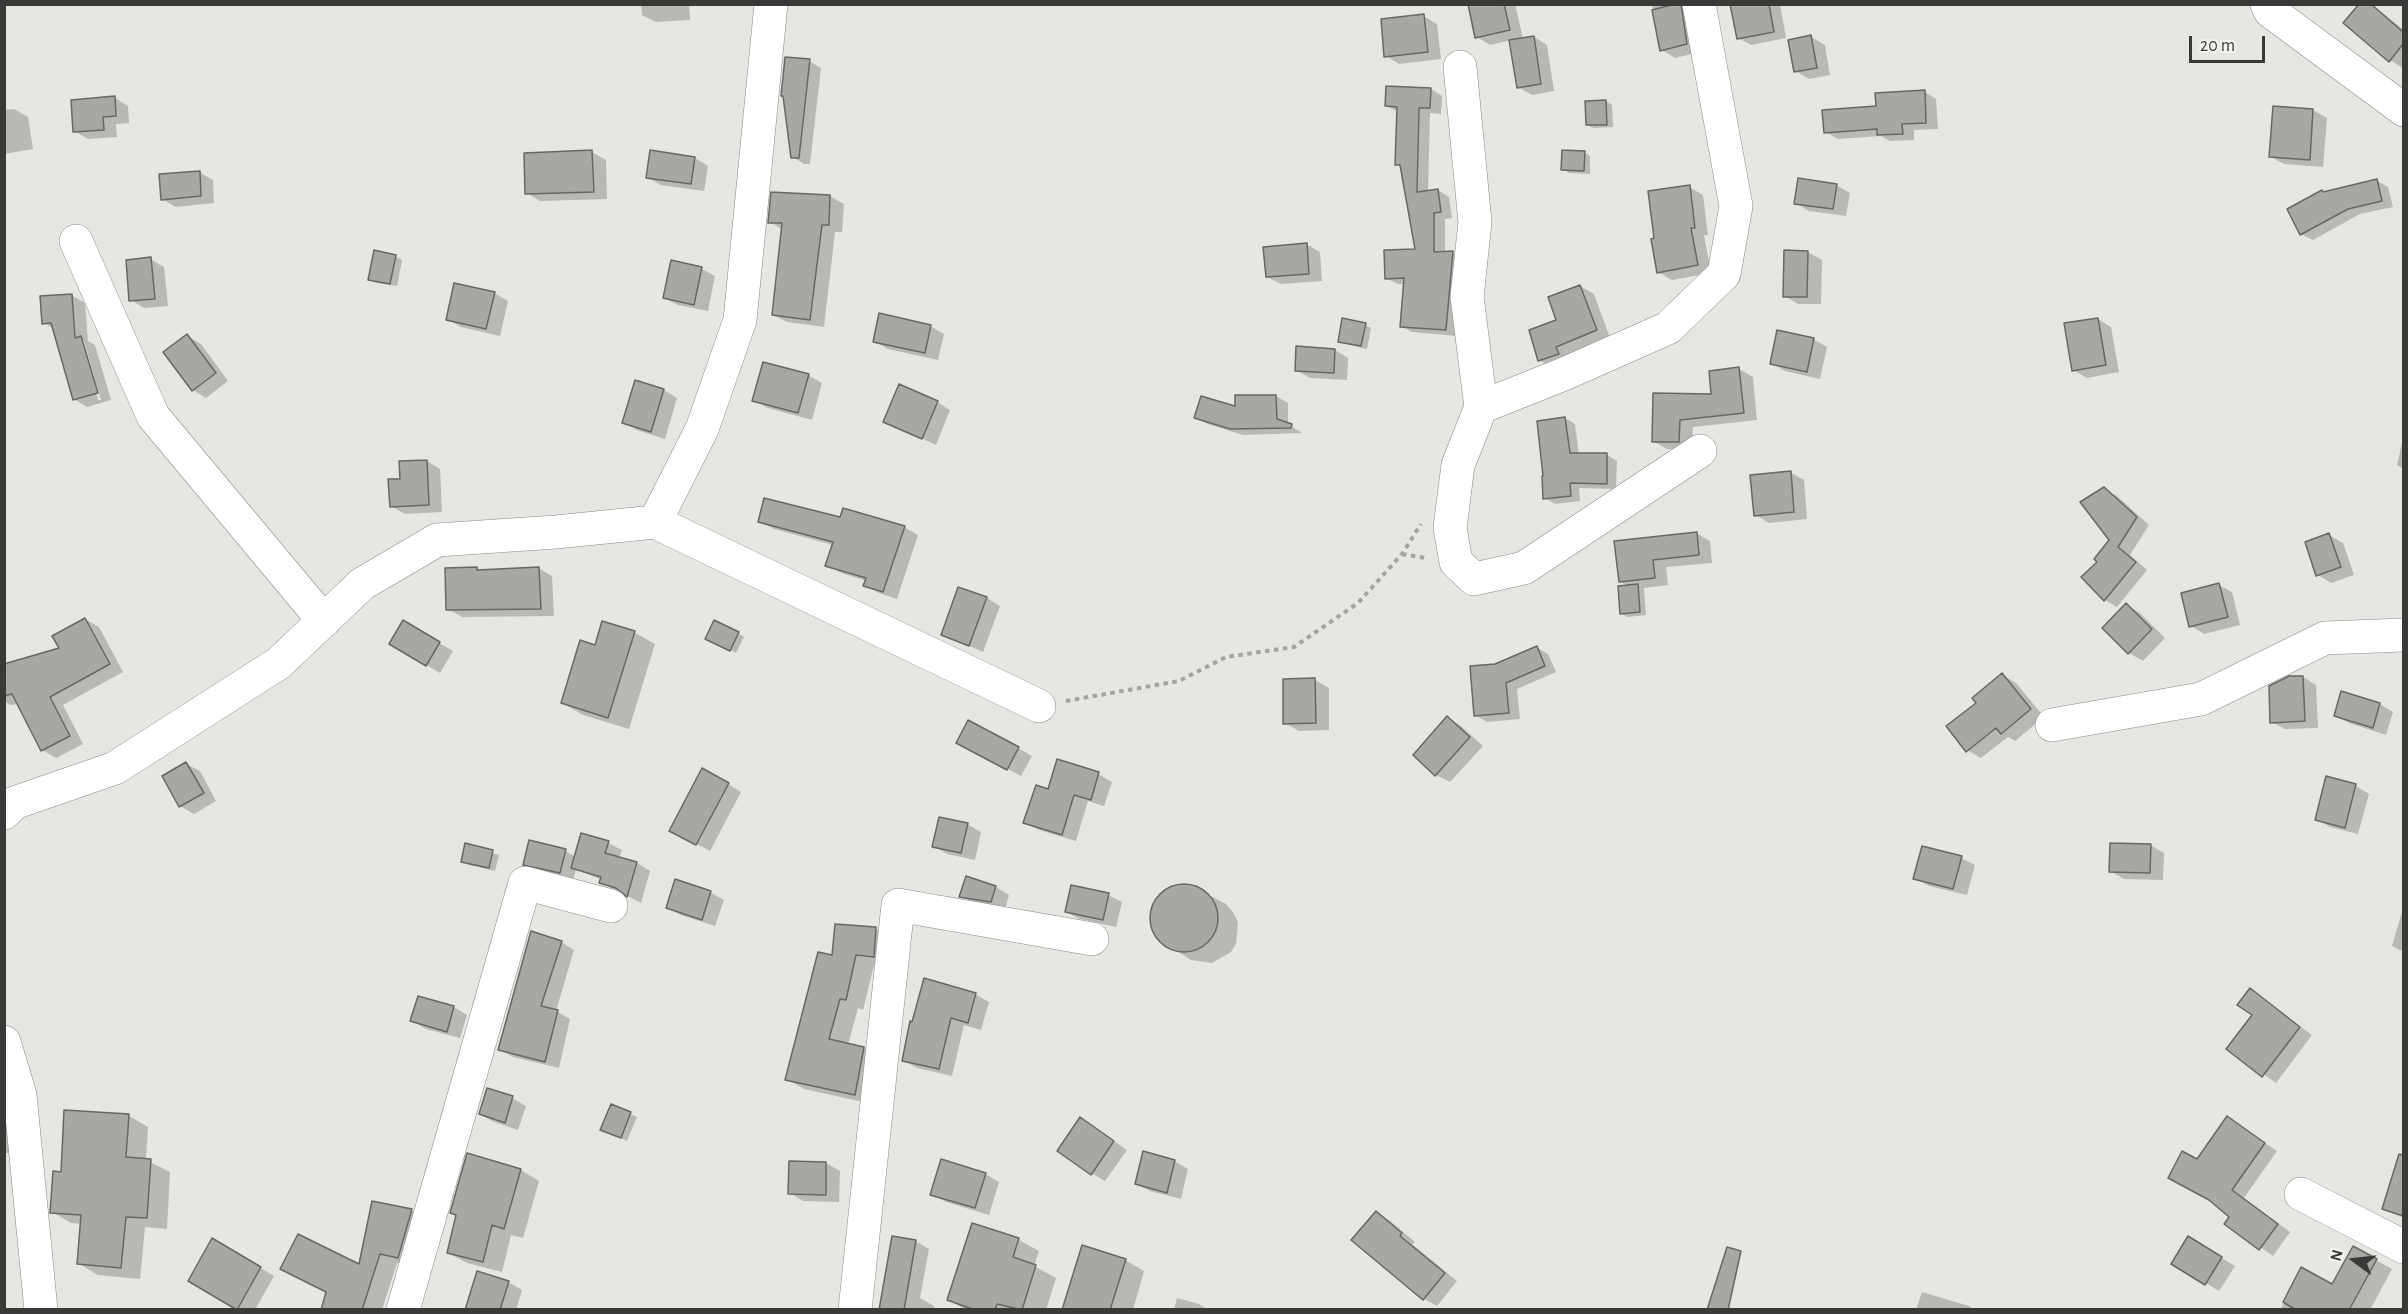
<!DOCTYPE html>
<style>
body{margin:0}
#map{position:relative;width:2408px;height:1314px;overflow:hidden;background:#e7e6e3;font-family:"Alegreya Sans",sans-serif}
canvas{display:block}
.frame{position:absolute;inset:0;border:6px solid #393937;pointer-events:none}
.north{position:absolute;left:2324px;top:1230px;width:60px;height:60px;-webkit-text-stroke:4px #f5f4f0;paint-order:stroke;rotate:285deg;font-size:16px;font-weight:700;line-height:24px;text-align:center;color:#393937}
.north::after{content:'';display:block;margin:auto;width:21px;height:27px;background:#393937;clip-path:polygon(50% 0,100% 100%,50% 72%,0 100%)}
.scale{position:absolute;left:2189px;top:36px;width:76px;height:27px;box-sizing:border-box;border:3px solid #393937;border-top:0;padding-left:8px;font-size:18px;line-height:21px;white-space:nowrap;color:#393937;-webkit-text-stroke:4px #f5f4f0;paint-order:stroke}
</style>
<div id="map">
<canvas width="2408" height="1314"></canvas>
<div class="frame"></div>
<div class="north">N</div>
<div class="scale">20 m</div>
</div>
<script>
const g = document.querySelector('canvas').getContext('2d');
g.lineJoin = 'round';
function fill(path, color) { g.fillStyle = color; g.fill(path, 'evenodd'); }
const poly = rows => new Path2D(rows.map(r => 'M' + r).join(''));
function strokePath(path, color, width, dash) { g.strokeStyle = color; g.lineWidth = width; g.lineCap = dash ? 'butt' : 'round'; g.setLineDash(dash || []); g.stroke(path); }
const shadow = poly([
 [641,4,689,4,690,20,656,22,642,15],
 [1469,4,1515,4,1523,39,1534,37,1547,45,1554,91,1532,95,1518,87,1511,40,1490,45,1477,37],
 [1652,4,1690,4,1700,52,1675,58,1662,50],
 [1733,4,1780,4,1786,38,1751,45,1738,38],
 [2371,4,2404,30,2403,68,2390,60],
 [1423,16,1437,24,1441,59,1399,64,1386,56],
 [1811,37,1825,45,1830,75,1809,79,1795,71],
 [809,61,821,68,810,164,804,164,793,157],
 [1431,89,1442,96,1441,114,1430,113,1428,192,1438,190,1449,197,1452,218,1445,219,1445,253,1453,253,1464,259,1457,336,1412,332,1401,326,1405,284,1398,284,1386,278,1417,251,1402,167,1397,164,1398,112,1387,106],
 [1925,92,1936,99,1938,129,1914,130,1914,140,1890,141,1881,136,1838,139,1826,132,1877,107],
 [115,98,128,106,129,123,116,124,117,137,88,139,74,131],
 [1606,101,1612,105,1613,127,1594,128,1587,125],
 [2274,107,2313,110,2327,118,2323,167,2284,164,2270,156],
 [14,109,28,117,33,149,4,154,4,110],
 [592,152,606,160,607,199,540,201,527,193,525,155],
 [1584,152,1590,156,1590,174,1569,173,1563,169],
 [695,158,708,166,704,191,661,185,647,177],
 [199,172,213,180,214,203,176,207,162,199],
 [2377,181,2388,187,2393,207,2360,214,2313,240,2301,234,2324,193],
 [1836,185,1850,193,1846,216,1809,211,1796,203],
 [1689,187,1703,195,1708,235,1704,235,1711,273,1672,280,1658,272,1656,239],
 [830,196,844,204,842,232,835,232,824,327,787,322,773,315,783,230,770,222],
 [1306,244,1320,252,1322,281,1281,284,1267,277],
 [1808,252,1822,260,1821,304,1798,304,1785,296],
 [395,256,402,260,397,286,376,283,370,279],
 [150,259,164,267,168,306,144,308,131,300],
 [702,269,715,276,708,311,678,305,664,298],
 [1580,286,1594,294,1610,338,1553,368,1539,360,1558,321],
 [494,293,508,301,500,336,461,327,447,319],
 [71,295,85,303,88,341,95,345,111,400,87,407,74,399,54,329,44,323],
 [81,341,84,341,101,400,98,400],
 [2098,319,2111,327,2119,372,2087,378,2073,370],
 [1365,325,1371,328,1367,349,1345,344,1339,341],
 [930,326,944,334,938,360,888,349,875,342],
 [187,336,201,344,228,381,206,398,193,390],
 [1813,339,1827,347,1820,379,1785,371,1772,363],
 [1335,350,1348,358,1347,380,1310,378,1296,370],
 [1739,369,1753,377,1757,420,1693,427,1692,450,1667,449,1653,441,1655,394,1713,396],
 [808,375,822,383,812,420,768,408,754,400],
 [664,390,677,398,665,439,637,430,624,423],
 [1276,396,1288,403,1288,424,1302,433,1243,435,1208,424,1196,417,1237,408],
 [937,402,950,410,936,445,885,422],
 [1565,418,1575,424,1579,455,1607,455,1617,461,1616,489,1579,488,1580,501,1555,504,1545,498],
 [2404,434,2404,469,2397,465],
 [427,461,440,469,442,512,405,514,391,506,402,480],
 [1790,472,1804,480,1807,519,1769,523,1756,515],
 [2104,489,2117,496,2149,525,2130,555,2147,570,2117,607,2105,600,2083,577,2099,562,2111,540],
 [841,519,904,527,918,535,897,599,879,593,865,585,867,581,841,573,827,565,833,545,774,529,760,522],
 [1696,533,1710,541,1712,563,1666,567,1668,585,1644,588,1646,615,1627,617,1621,613,1629,587,1621,582,1615,542],
 [2329,535,2343,543,2354,575,2331,583,2318,575],
 [477,568,482,571,538,568,552,576,554,616,462,617,448,609],
 [2219,585,2232,592,2240,625,2204,634,2191,626],
 [959,588,987,598,1000,606,983,652,943,634],
 [2126,605,2140,613,2165,638,2143,661,2129,653,2104,628],
 [85,619,99,627,123,672,63,705,83,744,56,758,42,750,18,704,11,705,4,701,4,665,61,649],
 [403,622,453,651,440,673,391,644],
 [634,632,655,644,629,729,583,715,562,703,596,647],
 [738,633,744,637,736,653,713,642],
 [1536,647,1548,654,1556,672,1517,689,1520,719,1487,722,1475,715,1495,665],
 [2002,675,2016,683,2044,717,2015,741,2008,737,1981,758,1967,750,1978,703],
 [2303,677,2316,685,2318,728,2285,729,2272,722],
 [1315,680,1329,688,1329,730,1299,731,1285,723],
 [2342,693,2380,704,2393,712,2386,735,2349,723,2335,716],
 [1448,718,1461,726,1483,746,1450,782,1436,775,1415,755],
 [1018,748,1032,756,1021,776,972,750],
 [186,764,200,771,216,801,194,814,180,806],
 [1098,774,1112,782,1104,806,1088,801,1076,841,1039,830,1025,822],
 [2327,778,2356,786,2369,794,2358,834,2330,827,2317,819],
 [728,784,741,792,710,851,685,838],
 [967,824,981,832,975,860,947,854,934,846],
 [608,843,622,850,619,858,637,863,650,871,641,903,601,883,602,880,576,869,573,880,538,872,525,864,565,851,576,857],
 [466,845,499,855,495,871,469,865,462,861],
 [2150,845,2164,853,2163,880,2124,879,2110,871],
 [1961,858,1975,865,1967,895,1929,886,1915,878],
 [966,878,996,887,1009,895,1005,909,975,904,961,896],
 [1184,885,1194,887,1226,904,1233,912,1238,922,1236,944,1231,952,1212,963,1191,960,1161,941,1155,932,1152,922,1152,911,1156,900,1164,892,1173,887],
 [710,892,724,900,715,926,681,915,667,907],
 [1108,895,1122,902,1116,927,1080,919,1066,912],
 [2404,905,2404,952,2392,946],
 [836,925,876,929,894,939,891,966,874,965,863,1010,858,1008,848,1045,864,1048,881,1058,872,1104,804,1089,787,1079,833,957],
 [561,942,574,950,556,1011,570,1019,559,1068,513,1057,500,1049],
 [2250,990,2312,1035,2276,1083,2228,1049,2254,1015],
 [975,994,989,1002,981,1030,964,1025,952,1076,917,1068,903,1060],
 [454,1007,467,1015,460,1038,426,1029,412,1021],
 [512,1098,526,1106,518,1130,494,1122,480,1114],
 [612,1106,637,1117,627,1141,608,1133],
 [129,1116,148,1127,146,1160,170,1172,167,1229,145,1227,140,1279,98,1275,78,1263,82,1224,71,1223,52,1212,62,1173],
 [4,1121,16,1128,18,1153,4,1153],
 [2240,1126,2277,1151,2244,1198,2290,1232,2273,1256,2226,1223,2231,1217,2198,1161],
 [1094,1127,1127,1150,1105,1181,1091,1173],
 [1174,1161,1188,1169,1181,1199,1150,1191,1136,1184],
 [826,1163,840,1171,839,1202,803,1201,790,1193],
 [521,1170,539,1181,523,1238,511,1235,502,1272,467,1263,448,1253,458,1216,452,1213],
 [2395,1172,2404,1174,2404,1218,2383,1208],
 [985,1174,999,1182,989,1215,946,1202,932,1194],
 [373,1203,412,1211,429,1221,415,1267,397,1263,382,1310,322,1310,360,1266],
 [1376,1213,1389,1220,1415,1242,1412,1244,1457,1281,1437,1306,1424,1299],
 [973,1225,1019,1240,1039,1251,1034,1266,1056,1278,1046,1310,966,1310,949,1300],
 [213,1240,274,1276,255,1310,240,1310,190,1280],
 [915,1241,929,1249,920,1298,934,1306,934,1310,881,1310],
 [2202,1246,2235,1266,2219,1291,2173,1263],
 [2354,1248,2392,1269,2370,1310,2280,1310,2302,1269,2333,1286],
 [1125,1260,1144,1271,1133,1310,1064,1310],
 [508,1282,522,1290,516,1310,467,1310],
 [1922,1292,1969,1306,1974,1310,1916,1310],
 [1177,1298,1199,1304,1208,1310,1174,1310]
]);
const building = poly([
 [1468,4,1504,4,1510,30,1475,38,1468,4],
 [1675,4,1681,4,1687,44,1660,51,1652,10,1675,4],
 [1730,4,1769,4,1774,32,1737,39,1730,4],
 [2359,4,2371,4,2403,32,2403,44,2389,62,2343,23,2359,4],
 [1424,14,1428,52,1384,57,1381,19,1424,14],
 [1811,35,1817,68,1794,72,1788,40,1811,35],
 [1534,36,1541,84,1517,88,1509,40,1534,36],
 [785,57,810,59,799,158,791,158,783,96,781,96,785,57],
 [1386,86,1431,88,1430,108,1419,108,1417,192,1438,189,1441,212,1434,213,1434,252,1453,251,1446,330,1400,327,1404,278,1385,279,1384,250,1415,249,1400,165,1395,165,1397,107,1385,106,1386,86],
 [1925,90,1926,123,1902,124,1903,134,1877,135,1877,129,1824,133,1822,110,1876,106,1875,93,1925,90],
 [115,96,116,116,103,117,104,130,73,132,71,100,115,96],
 [1606,100,1607,125,1586,125,1585,101,1606,100],
 [2273,106,2313,109,2310,160,2269,157,2273,106],
 [592,150,594,192,525,194,524,153,592,150],
 [650,150,695,157,691,184,646,178,650,150],
 [1562,150,1585,151,1584,171,1561,170,1562,150],
 [200,171,201,196,161,200,159,174,200,171],
 [1798,178,1837,184,1833,209,1794,204,1798,178],
 [2377,179,2382,201,2348,209,2300,235,2287,209,2322,190,2323,192,2377,179],
 [1690,185,1695,228,1691,228,1698,265,1657,273,1651,239,1654,238,1648,191,1690,185],
 [771,192,830,195,829,225,822,225,810,320,772,315,782,223,768,223,771,192],
 [1307,243,1309,274,1266,277,1263,247,1307,243],
 [374,250,396,255,390,284,368,280,374,250],
 [1784,250,1808,251,1807,297,1783,297,1784,250],
 [151,257,155,299,129,301,126,260,151,257],
 [671,260,702,267,694,305,663,298,671,260],
 [454,283,495,292,486,329,446,320,454,283],
 [1580,285,1597,330,1556,347,1559,354,1538,361,1529,330,1556,320,1548,297,1580,285],
 [72,294,75,338,81,336,98,393,73,400,51,323,42,324,40,296,72,294],
 [879,313,931,325,925,353,873,342,879,313],
 [1342,318,1366,323,1361,346,1338,342,1342,318],
 [2098,318,2106,365,2072,371,2064,323,2098,318],
 [1777,330,1814,338,1807,372,1770,364,1777,330],
 [187,334,216,373,192,391,163,352,187,334],
 [1296,346,1335,349,1334,373,1295,371,1296,346],
 [763,362,809,374,798,413,752,401,763,362],
 [1739,367,1744,413,1680,420,1679,442,1652,442,1653,393,1711,394,1709,371,1739,367],
 [635,380,664,389,651,432,622,423,635,380],
 [899,384,938,401,922,439,883,422,899,384],
 [1235,395,1276,395,1277,419,1292,424,1291,428,1230,429,1194,418,1201,396,1235,406,1235,395],
 [1565,417,1570,453,1607,453,1607,484,1570,483,1571,496,1543,499,1542,476,1543,476,1537,421,1565,417],
 [427,460,429,505,390,507,388,479,400,479,399,461,427,460],
 [1791,471,1794,512,1754,516,1750,475,1791,471],
 [2104,487,2137,517,2118,547,2136,562,2104,601,2081,577,2097,562,2094,559,2109,540,2080,502,2104,487],
 [764,498,840,517,843,508,905,526,883,592,863,586,866,578,825,566,833,542,758,522,764,498],
 [1697,532,1699,555,1653,560,1655,578,1619,582,1614,541,1697,532],
 [2329,533,2341,567,2316,576,2305,542,2329,533],
 [477,567,477,570,539,567,541,609,446,610,445,568,477,567],
 [2219,583,2228,617,2189,627,2181,593,2219,583],
 [1638,584,1640,612,1620,614,1618,586,1638,584],
 [958,587,987,597,969,646,941,635,958,587],
 [2126,603,2152,629,2128,654,2102,628,2126,603],
 [85,618,110,664,50,697,70,736,41,751,12,694,4,696,4,664,59,648,52,636,85,618],
 [403,620,440,642,426,666,389,644,403,620],
 [714,620,739,632,730,651,705,639,714,620],
 [602,621,635,631,608,718,561,703,580,640,595,645,602,621],
 [1537,646,1545,666,1506,683,1509,713,1474,716,1470,666,1495,664,1537,646],
 [2002,673,2031,709,2001,734,1996,728,1966,752,1946,726,1976,703,1972,698,2002,673],
 [2289,676,2303,676,2305,721,2270,723,2269,686,2289,676],
 [1315,678,1316,723,1283,724,1283,679,1315,678],
 [2341,691,2380,703,2373,728,2334,716,2341,691],
 [1447,716,1470,737,1435,776,1413,755,1447,716],
 [968,720,1019,747,1007,770,956,743,968,720],
 [1057,759,1099,772,1091,800,1074,795,1062,835,1023,823,1036,785,1048,789,1057,759],
 [186,762,204,793,179,807,162,776,186,762],
 [702,768,729,783,696,845,669,831,702,768],
 [2326,776,2356,784,2345,828,2315,820,2326,776],
 [939,817,968,823,961,853,932,847,939,817],
 [581,833,609,841,605,853,637,862,627,897,616,888,599,883,601,877,571,868,581,833],
 [529,840,566,849,560,873,523,865,529,840],
 [465,843,493,850,489,868,461,862,465,843],
 [2110,843,2151,844,2150,873,2109,872,2110,843],
 [1922,846,1962,856,1953,889,1913,879,1922,846],
 [966,876,996,886,991,902,959,897,966,876],
 [675,879,711,891,702,920,666,908,675,879],
 '1150 918a34 34 0 1 1 68 0a34 34 0 1 1-68 0Z',
 [1071,885,1109,893,1103,920,1065,912,1071,885],
 [835,924,876,927,874,957,856,955,846,1000,840,999,829,1039,864,1047,855,1095,785,1080,818,952,832,955,835,924],
 [531,931,562,941,541,1006,558,1010,545,1062,498,1050,531,931],
 [924,978,976,993,968,1023,951,1018,939,1069,902,1061,910,1021,912,1022,924,978],
 [2250,988,2300,1027,2262,1077,2226,1049,2252,1015,2237,1005,2250,988],
 [418,996,454,1006,447,1032,410,1021,418,996],
 [487,1088,513,1096,505,1123,479,1114,487,1088],
 [611,1104,631,1112,621,1138,600,1130,611,1104],
 [64,1110,129,1114,126,1157,151,1159,147,1218,126,1217,121,1268,77,1264,81,1215,50,1213,53,1171,61,1172,64,1110],
 [2227,1116,2265,1143,2232,1190,2278,1224,2259,1250,2224,1224,2229,1217,2209,1200,2168,1178,2182,1151,2197,1159,2227,1116],
 [1080,1117,1114,1141,1091,1175,1057,1151,1080,1117],
 [1143,1151,1175,1160,1167,1193,1135,1184,1143,1151],
 [467,1153,521,1169,504,1229,492,1225,483,1262,447,1253,456,1215,450,1213,467,1153],
 [2399,1154,2403,1155,2403,1216,2382,1209,2399,1154],
 [941,1159,986,1173,975,1208,930,1195,941,1159],
 [789,1161,826,1162,826,1195,788,1194,789,1161],
 [372,1201,412,1209,398,1258,380,1254,362,1310,321,1310,326,1292,280,1269,298,1234,359,1264,372,1201],
 [1376,1211,1402,1233,1400,1236,1445,1273,1423,1300,1351,1240,1376,1211],
 [972,1223,1019,1238,1013,1257,1036,1265,1022,1310,997,1304,995,1310,975,1310,947,1300,972,1223],
 [892,1236,916,1240,904,1310,879,1310,892,1236],
 [2188,1236,2222,1257,2205,1285,2171,1264,2188,1236],
 [212,1238,261,1267,237,1310,188,1281,212,1238],
 [1082,1245,1126,1259,1110,1310,1062,1310,1082,1245],
 [2353,1246,2377,1259,2349,1310,2296,1310,2283,1302,2301,1267,2332,1284,2353,1246],
 [1727,1247,1741,1251,1728,1310,1707,1310,1727,1247],
 [477,1271,509,1281,500,1310,465,1310,477,1271]
]);
const path = poly([
 [1402,554,1426,558],
 [1066,701,1179,681,1226,657,1294,647,1358,603,1402,554,1421,524]
]);
const minor = poly([
 [2267,4,2270,11,2404,110],
 [1460,67,1475,222,1467,297,1481,407,1564,374,1668,328,1724,274,1736,206,1699,4],
 [76,241,153,416,324,621],
 [1481,407,1458,465,1450,528,1456,562,1474,579,1524,568,1700,451],
 [655,522,1039,706],
 [2052,725,2201,699,2325,638,2404,635],
 [4,813,14,803,115,768,279,663,362,584,437,540,556,532,655,522,702,429,740,320,771,4],
 [4,1042,20,1095,41,1310],
 [2301,1194,2404,1247],
 [403,1310,525,883,611,906],
 [855,1310,898,905,1092,939]
]);
fill(shadow, '#0003');
fill(building, '#a7a8a4');
strokePath(building, '#676865', 1.5);
strokePath(minor, '#8b8a87', 34);
strokePath(path, '#a3a3a0', 4, [4.5, 4.5]);
strokePath(minor, '#fff', 33);
</script>
